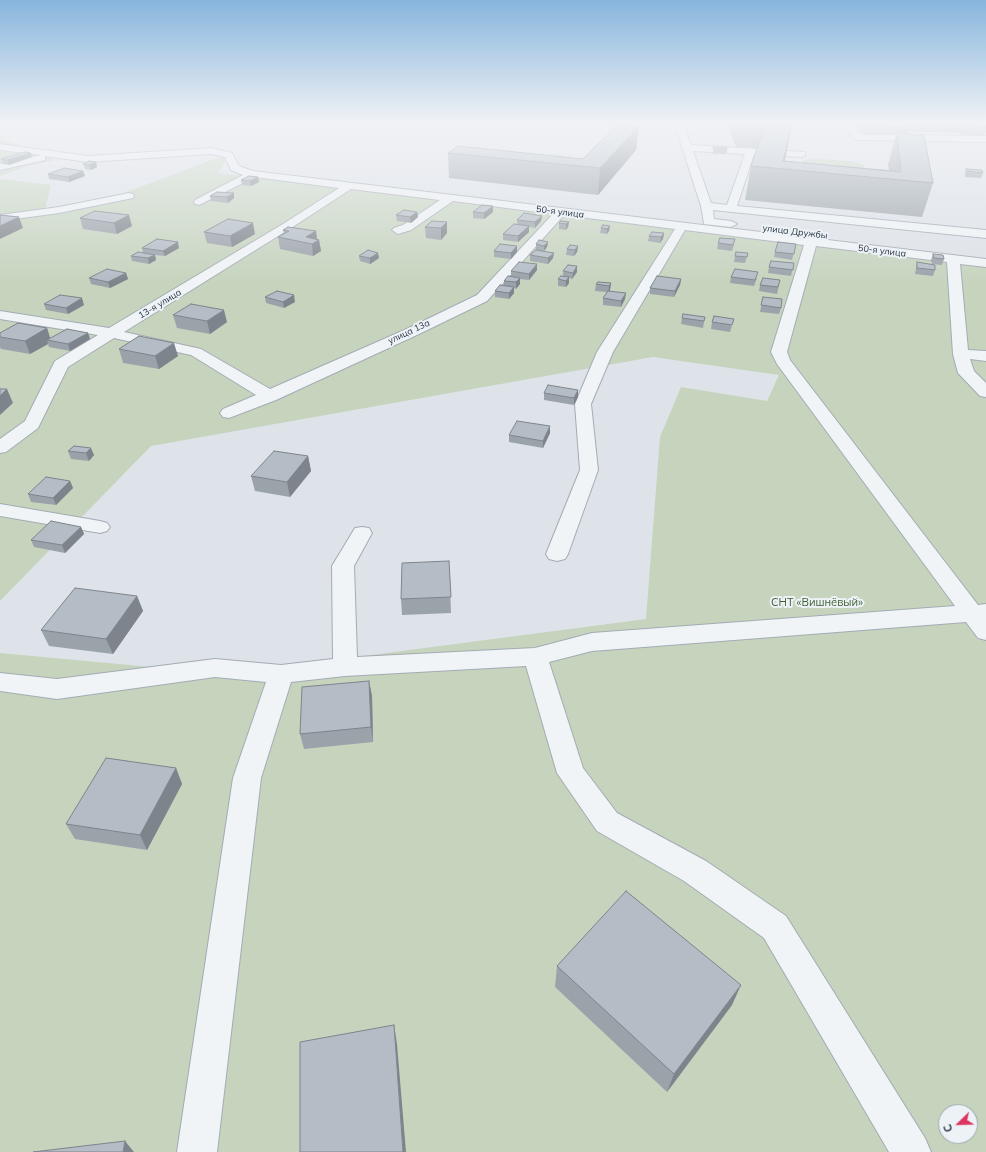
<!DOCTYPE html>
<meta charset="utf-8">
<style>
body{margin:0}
#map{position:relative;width:986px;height:1152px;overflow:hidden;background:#dee3e9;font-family:Mulish,sans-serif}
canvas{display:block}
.north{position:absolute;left:938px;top:1104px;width:40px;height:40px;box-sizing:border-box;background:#edf2f6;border:1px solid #9da6ae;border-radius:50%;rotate:247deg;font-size:11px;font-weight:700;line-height:16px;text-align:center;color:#253341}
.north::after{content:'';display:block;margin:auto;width:14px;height:18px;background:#dc3560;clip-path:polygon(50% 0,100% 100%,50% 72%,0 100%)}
</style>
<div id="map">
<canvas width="986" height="1152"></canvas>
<div class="north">С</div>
</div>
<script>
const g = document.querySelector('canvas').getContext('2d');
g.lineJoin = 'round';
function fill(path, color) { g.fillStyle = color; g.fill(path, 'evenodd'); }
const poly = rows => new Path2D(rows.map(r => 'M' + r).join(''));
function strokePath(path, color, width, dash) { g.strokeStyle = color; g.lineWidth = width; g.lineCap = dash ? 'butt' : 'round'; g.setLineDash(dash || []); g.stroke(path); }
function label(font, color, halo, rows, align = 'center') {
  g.font = font + ' Mulish,sans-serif'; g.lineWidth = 4; g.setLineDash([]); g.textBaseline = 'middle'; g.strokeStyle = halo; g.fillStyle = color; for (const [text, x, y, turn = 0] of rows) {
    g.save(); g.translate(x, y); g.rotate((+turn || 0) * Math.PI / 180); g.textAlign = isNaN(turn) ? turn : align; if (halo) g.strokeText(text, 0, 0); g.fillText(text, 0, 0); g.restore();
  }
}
const green = poly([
 [0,139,6,140,56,160,28,166,0,176],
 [222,156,225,161,218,173,986,266,986,1152,0,1152,0,653,226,674,646,619,660,437,681,387,767,401,779,375,653,357,151,446,0,601,0,179,51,185,45,209,111,198],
 [946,1112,970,1112,970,1136,946,1136],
 [812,158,856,162,864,165,864,194,798,188,803,160]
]);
const minor = poly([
 [674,122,682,122,691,145,805,152,805,156,802,157,754,154,737,206,986,230,986,238,713,210,714,219,731,221,737,224,731,227,704,224,701,206,674,122],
 [693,151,745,154,727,205,711,203,693,151],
 [840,122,849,122,860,134,986,136,986,142,858,140,855,139,840,122],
 [0,144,88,156,211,148,232,153,239,166,253,171,986,259,986,267,960,264,968,350,986,351,986,361,970,359,974,371,986,383,986,397,980,396,958,373,953,354,947,262,816,246,787,352,790,360,978,605,986,604,986,640,978,638,966,622,592,651,549,662,583,768,617,813,706,861,786,916,925,1138,931,1152,889,1152,764,938,684,881,597,831,557,773,526,666,345,676,291,682,261,778,217,1152,177,1152,233,778,266,682,215,677,57,699,0,691,0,673,57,679,215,659,281,665,333,659,332,566,355,528,362,527,369,528,372,533,354,566,357,657,535,648,592,633,955,606,777,364,771,352,804,245,685,230,613,352,591,404,598,470,568,554,565,559,557,561,549,559,546,554,580,470,575,404,597,352,675,229,564,215,487,301,419,334,276,400,229,418,223,417,220,413,223,409,256,395,191,355,114,338,68,367,38,428,6,452,0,453,0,439,25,421,55,361,98,335,0,319,0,311,109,328,283,224,339,188,255,177,199,205,195,204,194,202,195,200,243,175,231,170,225,157,211,154,88,162,45,156,45,160,0,170,0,164,41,155,0,150,0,144],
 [351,189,440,200,403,225,394,228,392,230,398,234,411,230,453,201,553,214,477,295,409,328,270,389,201,349,124,332,291,228,351,189],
 [129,193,133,194,134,196,133,198,59,213,0,221,0,215,59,207,129,193],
 [0,504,100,521,107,523,110,527,107,531,100,533,0,516,0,504]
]);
const wall = poly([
 [726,122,774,122,775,123,792,124,785,161,889,170,888,165,896,135,865,135,854,122,981,122,986,126,986,131,984,136,963,135,960,133,912,132,910,130,909,134,933,183,922,217,745,200,751,166,757,148,736,147],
 [639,126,636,150,598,195,449,178,448,153,583,159],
 [713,147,727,149,727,154,713,154],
 [32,157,9,165,3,164,1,159],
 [96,162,97,167,91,170,85,169,83,164],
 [966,169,983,173,981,178,965,177,965,174],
 [83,171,85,176,69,182,49,179,48,174],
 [258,177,259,182,251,186,242,185,241,180],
 [234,193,234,198,228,203,211,201,210,196],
 [95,211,132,226,117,234,83,229,80,218],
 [417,212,418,217,411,223,397,221,396,215],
 [473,212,493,212,484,219,473,218],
 [517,220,541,221,535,228,529,227,529,232,518,242,503,240,503,234,517,224],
 [432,221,447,233,441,240,426,238,425,227],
 [569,222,568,227,566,230,559,229,559,223],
 [610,226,609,231,607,234,600,233,601,228],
 [283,230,316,231,317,239,319,240,321,251,313,256,280,249,278,237,284,234],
 [204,232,255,234,232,247,207,243],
 [664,233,663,239,660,243,648,241,649,236],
 [548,242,547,247,544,251,553,258,548,264,530,261,530,255,536,250,536,244],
 [718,243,734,245,732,251,717,249],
 [796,244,792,260,774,257,775,252],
 [578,246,577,252,574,256,566,255,567,249],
 [142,248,179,248,165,256,155,255,156,260,149,264,132,261,131,256,143,253],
 [494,251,517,252,511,259,494,257],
 [748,253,745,263,734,262,735,256],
 [933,254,944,259,942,265,932,264,931,260],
 [359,256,379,258,370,264,360,261],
 [917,262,935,270,933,276,915,274],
 [794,263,791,276,768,273,769,267],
 [577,266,577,272,572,279,569,278,569,283,566,287,558,286,558,279,563,276,563,271],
 [537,270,529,280,520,279,520,284,516,289,514,288,514,293,509,299,495,297,495,291,504,285,504,281,511,276,511,271],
 [126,273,128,279,110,288,91,284,89,278],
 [731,277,757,278,754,286,730,283],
 [681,279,680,285,674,297,650,294,650,288],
 [780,280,777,294,759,291,760,285],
 [611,283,610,290,609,291,625,299,621,307,603,305,603,298,607,292,595,291,596,284],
 [265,297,295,302,284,308,266,303],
 [763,297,781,308,779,314,760,312],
 [44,304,84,305,68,314,46,310],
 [173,315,227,322,210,334,177,328],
 [714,316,732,326,730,332,711,329,712,322],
 [705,317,703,328,681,324,682,318],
 [47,328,50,338,88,333,90,339,70,351,49,347,48,344,30,354,1,349,0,347,0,333],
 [119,349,178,356,159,369,123,363],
 [578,390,578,397,574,405,544,400,544,393],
 [550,433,543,448,509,442,509,435],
 [74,446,94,455,89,461,71,459,68,451],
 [308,456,311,471,290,497,255,491,251,476],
 [70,481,73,488,56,505,31,502,28,494],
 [81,527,84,534,65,553,34,547,31,540],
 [449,561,451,613,402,615,401,599],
 [137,596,143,611,113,654,49,646,41,630],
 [369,681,372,696,373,742,304,749,300,734],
 [176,768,182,784,147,850,75,839,66,824],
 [557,966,732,1005,667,1092,555,987]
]);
const shadedWall = poly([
 [792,124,786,155,783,169,783,161],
 [639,126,636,150,598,195,600,168],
 [31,153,32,157,9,165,7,160],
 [96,162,97,167,91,170,90,165],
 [83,171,85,176,69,182,68,177],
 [258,177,259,182,251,186,250,181],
 [234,193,234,198,228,203,227,197],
 [493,206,493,212,484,219,484,213],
 [417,212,418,217,411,223,410,217],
 [129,215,132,226,117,234,114,223],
 [542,216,541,221,535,228,535,222],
 [19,217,23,228,0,239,0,226],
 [447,222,447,233,441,240,441,228],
 [569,222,568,227,566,230,566,224],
 [253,223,255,234,232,247,230,236],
 [529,226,529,232,518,242,518,236],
 [610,226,609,231,607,234,607,229],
 [316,231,317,241,319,240,321,251,313,256,312,244,306,237],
 [664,233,663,239,660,243,661,237],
 [178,242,179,248,165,256,163,251],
 [548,242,547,247,544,251,544,246],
 [517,246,517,252,511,259,511,253],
 [578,246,577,252,574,256,575,250],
 [378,253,379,258,370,264,370,258],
 [554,253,553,258,548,264,548,258],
 [155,255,156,260,149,264,148,258],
 [537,264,537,270,529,280,529,274],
 [577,266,577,272,572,279,573,273],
 [126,273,128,279,110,288,108,282],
 [569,277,569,283,566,287,566,281],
 [520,278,520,284,516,289,516,282],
 [681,279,680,285,674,297,675,291],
 [611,283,610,290,608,293,609,286],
 [514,287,514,293,509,299,509,293],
 [626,293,625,299,621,307,621,301],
 [294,295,295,302,284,308,283,302],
 [82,298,84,305,68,314,66,308],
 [224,310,227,322,210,334,207,321],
 [47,328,51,341,47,340,48,344,30,354,25,341],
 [88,333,90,339,70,351,68,344],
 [174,343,178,356,159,369,155,356],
 [7,389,13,403,0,415,0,396],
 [578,390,578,397,574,405,574,398],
 [550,426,550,433,543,448,543,441],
 [91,448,94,455,89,461,86,453],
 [308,456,311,471,290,497,287,482],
 [70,481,73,488,56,505,53,498],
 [81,527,84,534,65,553,62,545],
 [137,596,143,611,113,654,106,639],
 [369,681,372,696,373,742,371,727],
 [176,768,182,784,147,850,140,835],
 [741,985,732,1005,667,1092,674,1074],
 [394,1025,397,1044,406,1152,403,1152],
 [125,1141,134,1152,123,1152]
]);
const building = poly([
 [736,122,774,122,775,123,766,122,763,130,739,129,736,122],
 [766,122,792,124,783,161,901,172,897,133,924,136,933,183,751,166,766,122],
 [864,122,906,122,911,127,867,126,864,122],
 [914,122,981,122,986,126,986,127,966,126,963,124,915,123,914,122],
 [618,124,639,126,600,168,448,153,458,146,583,159,618,124],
 [713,147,727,147,727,149,714,149,713,147],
 [25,152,31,153,7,160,1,159,25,152],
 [89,161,96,162,90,165,83,164,89,161],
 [64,168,83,171,68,177,48,174,64,168],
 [966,169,982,170,983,173,967,171,966,169],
 [249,176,258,177,250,181,241,180,249,176],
 [217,192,234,193,227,197,210,196,217,192],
 [482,205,493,206,484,213,473,212,482,205],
 [404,210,417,212,410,217,396,215,404,210],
 [95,211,129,215,114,223,80,218,95,211],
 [524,213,542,216,535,222,517,220,524,213],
 [0,215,19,217,0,226,0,215],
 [228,219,253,223,230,236,204,232,228,219],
 [432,221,447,222,441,228,425,227,432,221],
 [561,221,569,222,566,224,559,223,561,221],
 [514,224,529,226,518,236,503,234,514,224],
 [603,225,610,226,607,229,601,228,603,225],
 [288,227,316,231,306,237,319,240,312,244,278,237,289,231,283,230,288,227],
 [652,232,664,233,661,237,649,236,652,232],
 [720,238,735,239,733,245,718,243,720,238],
 [157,239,178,242,163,251,142,248,157,239],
 [539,240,548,242,544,246,536,244,539,240],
 [778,242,796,244,794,254,775,252,778,242],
 [500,244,517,246,511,253,494,251,500,244],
 [570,245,578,246,575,250,567,249,570,245],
 [368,250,378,253,370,258,359,256,368,250],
 [536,250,554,253,548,258,530,255,536,250],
 [138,252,155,255,148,258,131,256,138,252],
 [736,252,748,253,747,257,735,256,736,252],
 [933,254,943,255,944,259,934,258,933,254],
 [771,261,794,263,793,270,769,267,771,261],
 [519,262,537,264,529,274,511,271,519,262],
 [917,262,935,265,935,270,917,268,917,262],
 [568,265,577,266,573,273,563,271,568,265],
 [107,269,126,273,108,282,89,278,107,269],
 [735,269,758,272,755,280,731,277,735,269],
 [508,276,520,278,516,282,504,281,508,276],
 [561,276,569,277,566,281,558,279,561,276],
 [657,276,681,279,675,291,650,288,657,276],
 [763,278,780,280,778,287,760,285,763,278],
 [598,282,611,283,609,286,596,284,598,282],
 [500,285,514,287,509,293,495,291,500,285],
 [277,291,294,295,283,302,265,297,277,291],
 [608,291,626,293,621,301,603,298,608,291],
 [60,295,82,298,66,308,44,304,60,295],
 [763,297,782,299,781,308,761,305,763,297],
 [191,304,224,310,207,321,173,315,191,304],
 [683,314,705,317,704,321,682,318,683,314],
 [714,316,734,319,732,325,712,322,714,316],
 [18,323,47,328,25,341,0,337,0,333,18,323],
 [67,329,88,333,68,344,47,340,67,329],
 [139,336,174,343,155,356,119,349,139,336],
 [548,385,578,390,574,398,544,393,548,385],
 [0,389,7,389,0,396,0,389],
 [517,421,550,426,543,441,509,435,517,421],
 [74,446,91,448,86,453,68,451,74,446],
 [274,451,308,456,287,482,251,476,274,451],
 [46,477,70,481,53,498,28,494,46,477],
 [51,521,81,527,62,545,31,540,51,521],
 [449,561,451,597,401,599,402,563,449,561],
 [75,588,137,596,106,639,41,630,75,588],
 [369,681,371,727,300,734,302,687,369,681],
 [106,758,176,768,140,835,66,824,106,758],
 [626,891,741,985,674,1074,557,966,626,891],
 [394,1025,403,1152,300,1152,300,1042,394,1025],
 [125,1141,123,1152,33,1152,125,1141]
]);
const farStreetnames = [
 ["50-я улица",560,212,7],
 ["улица Дружбы",795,232,7],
 ["50-я улица",882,251,7],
 ["13-я улица",160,304,-31],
 ["улица 13а",409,332,-25]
];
const parkNames = [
 ["СНТ «Вишнёвый»",817,603]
];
fill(green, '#c6d4be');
strokePath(minor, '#a3abb3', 2);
fill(minor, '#f1f4f7');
fill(wall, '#9ba3aa');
fill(shadedWall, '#7e848b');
fill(building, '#b4bdc6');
strokePath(building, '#7e848b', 1);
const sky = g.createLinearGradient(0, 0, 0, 283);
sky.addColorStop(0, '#87b5dd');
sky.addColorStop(0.43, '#f0f2f5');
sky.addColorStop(1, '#f0f2f500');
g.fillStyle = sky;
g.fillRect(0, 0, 986, 283);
label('9px', '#253341', '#edf2f6', farStreetnames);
label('11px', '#3f5f31', '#edf2f6', parkNames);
</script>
